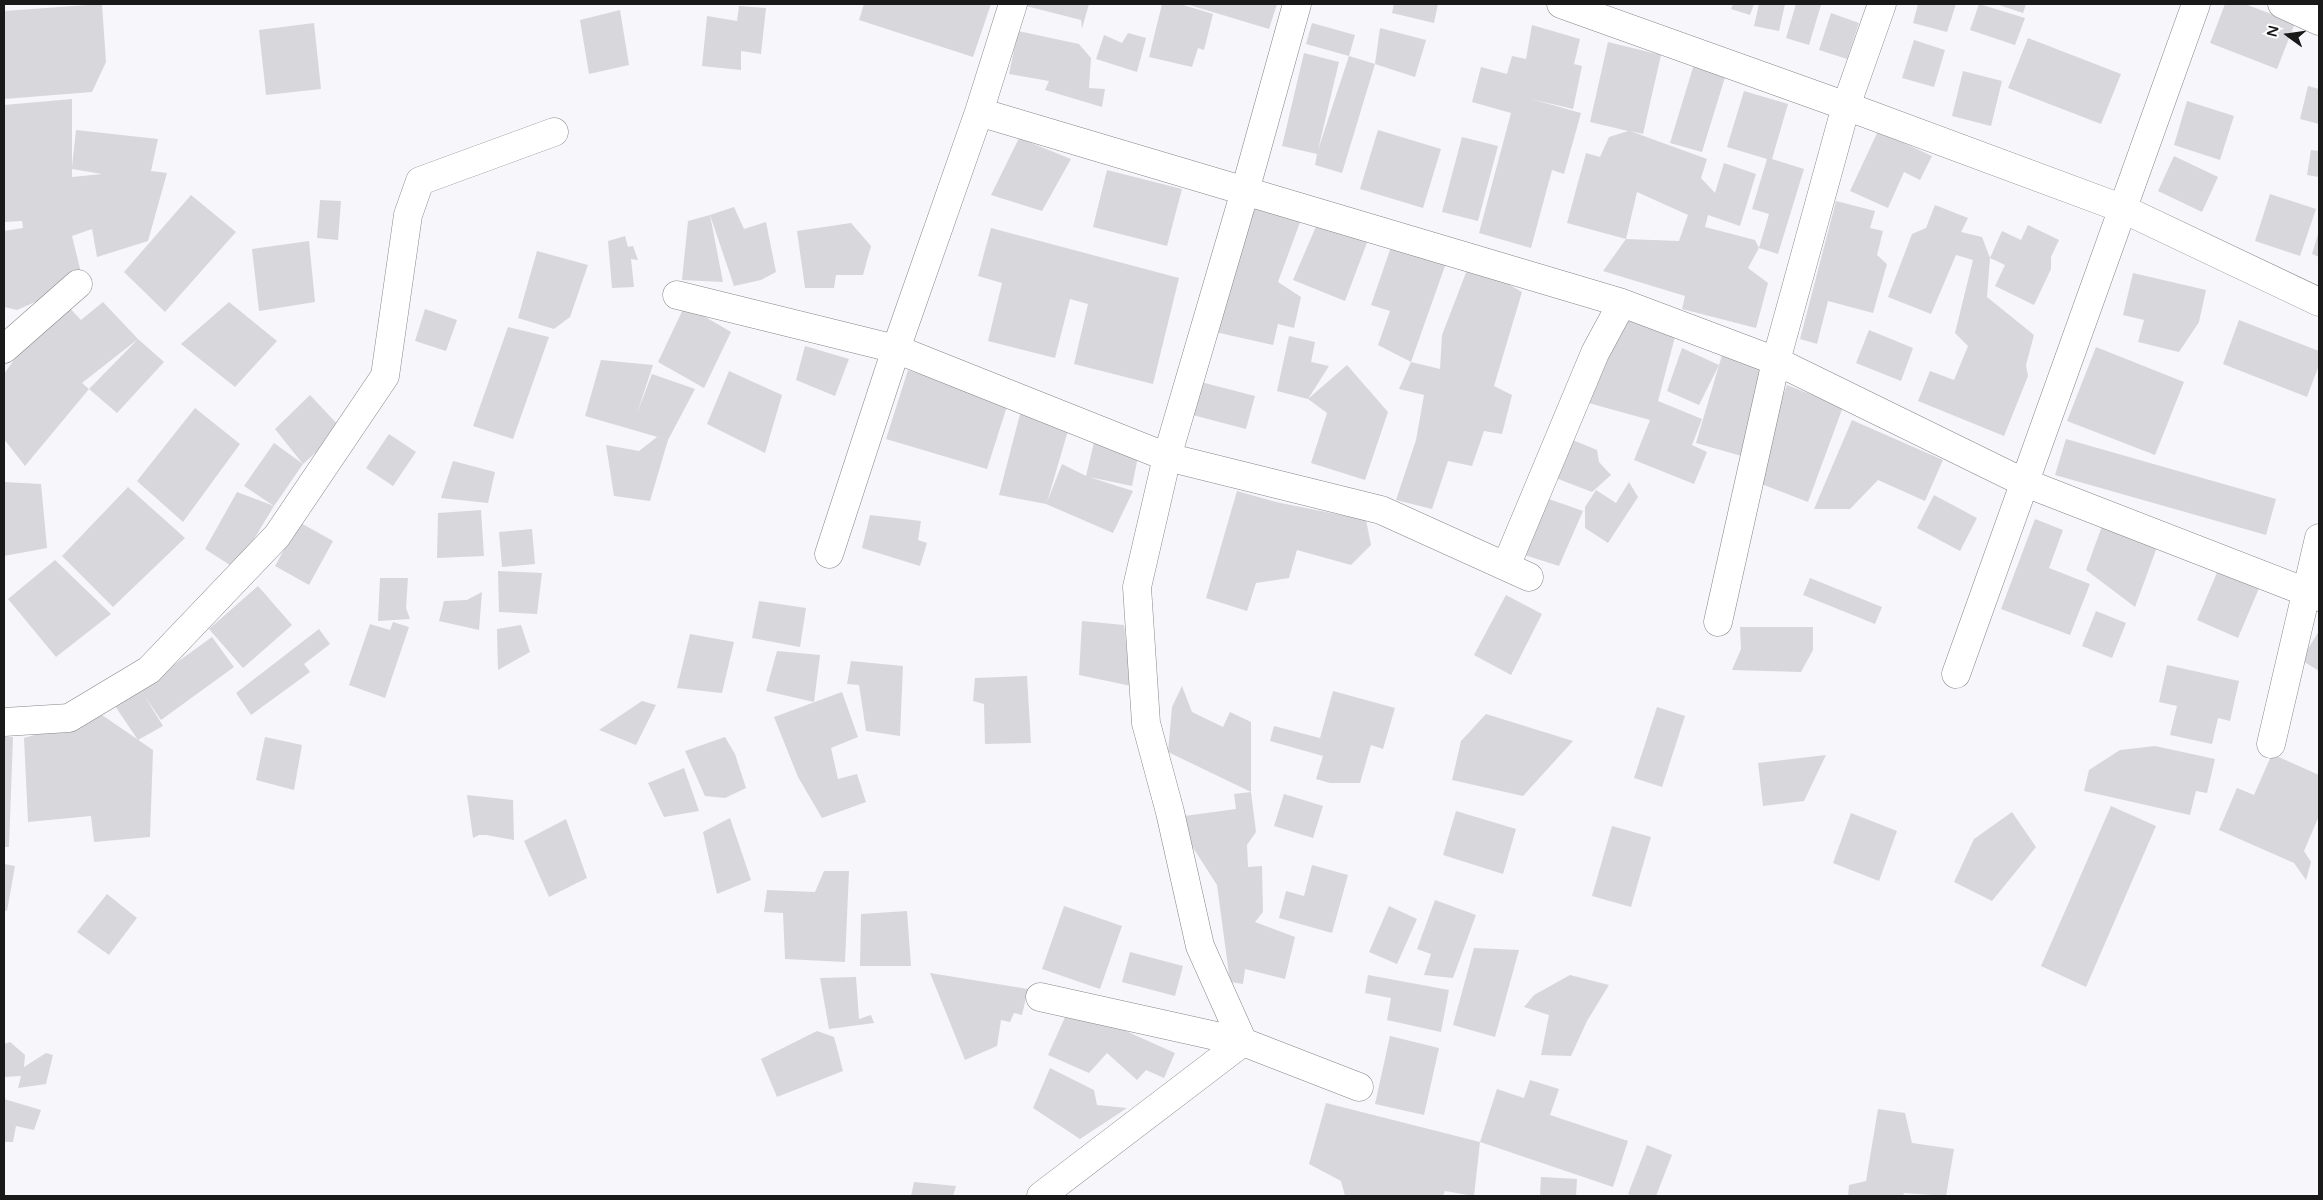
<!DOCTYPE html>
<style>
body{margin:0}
#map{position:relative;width:2323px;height:1200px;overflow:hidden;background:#f6f6fb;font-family:"Varela Round",sans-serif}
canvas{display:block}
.frame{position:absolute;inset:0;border:5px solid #19191a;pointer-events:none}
.north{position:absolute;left:2263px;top:10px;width:50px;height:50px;-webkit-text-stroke:4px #fff;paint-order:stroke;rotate:284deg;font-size:14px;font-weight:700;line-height:20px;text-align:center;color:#19191a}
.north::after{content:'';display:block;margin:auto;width:18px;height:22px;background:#19191a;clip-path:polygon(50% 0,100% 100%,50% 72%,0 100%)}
</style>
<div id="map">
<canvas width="2323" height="1200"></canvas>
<div class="frame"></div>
<div class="north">N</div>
</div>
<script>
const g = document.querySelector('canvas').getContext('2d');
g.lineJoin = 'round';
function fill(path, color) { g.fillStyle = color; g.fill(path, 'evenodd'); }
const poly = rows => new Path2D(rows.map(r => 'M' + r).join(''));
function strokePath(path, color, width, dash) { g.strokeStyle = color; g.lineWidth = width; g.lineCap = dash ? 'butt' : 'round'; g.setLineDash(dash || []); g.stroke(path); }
const building = poly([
 [102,4,106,62,92,92,4,99,4,11],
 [864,4,991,4,973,57,859,20],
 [1027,4,1089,4,1082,29,1081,20,1026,6],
 [1162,4,1180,4,1213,14,1204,50,1198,48,1192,67,1149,57],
 [1186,4,1277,4,1269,29],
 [1394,4,1438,4,1434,23,1392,13],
 [1733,4,1754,4,1750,15,1731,9],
 [1759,4,1785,4,1779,31,1754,26],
 [1796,4,1821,5,1809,45,1786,38],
 [1918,4,1956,4,1947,32,1913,23],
 [1979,4,2025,18,2015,45,1970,30],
 [1996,4,2026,4,2023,13],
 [2225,4,2245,4,2295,23,2277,69,2210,43],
 [739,6,766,8,761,54,741,51,741,70,702,66,707,16,737,21],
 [620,10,629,65,589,74,580,20],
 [1831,13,1859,23,1847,59,1819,50],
 [314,23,321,89,266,95,259,30],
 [1312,23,1355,35,1349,56,1306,44],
 [1532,25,1580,39,1574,64,1582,66,1573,109,1531,99,1581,113,1564,174,1552,170,1531,248,1479,233,1511,113,1472,102,1481,67,1507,74,1512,56,1526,59],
 [1380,28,1426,40,1415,77,1375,64],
 [1018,31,1079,44,1091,58,1089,88,1105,89,1102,107,1045,90,1049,81,1009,74],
 [1128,33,1146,38,1137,72,1096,59,1104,35,1122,43],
 [2028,38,2121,74,2101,124,2008,88],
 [1914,40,1945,50,1934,87,1902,78],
 [1608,42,1661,55,1643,134,1630,131,1707,159,1701,178,1715,193,1724,163,1756,174,1740,226,1708,215,1705,227,1755,240,1759,248,1748,268,1768,283,1756,328,1682,309,1685,296,1603,271,1626,239,1567,223,1586,153,1600,157,1609,137,1628,131,1590,122],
 [1637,192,1688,215,1679,241,1626,239],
 [1304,53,1339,62,1318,150,1349,56,1375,64,1342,173,1315,165,1317,154,1282,146],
 [1694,64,1726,74,1702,152,1670,143],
 [1963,71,2002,81,1991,126,1952,116],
 [2308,86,2319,89,2319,124,2300,119],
 [1744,91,1788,104,1772,159,1804,169,1778,254,1759,248,1769,214,1752,209,1767,159,1727,147],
 [72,99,72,167,76,130,158,139,151,171,167,173,148,241,97,257,92,229,72,236,83,281,17,310,4,307,4,231,23,228,22,221,4,222,4,105],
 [72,169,102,174,72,177],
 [2187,101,2234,116,2220,160,2174,145],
 [1378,130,1441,149,1423,208,1360,189],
 [1878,131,1932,156,1920,180,1904,172,1888,208,1850,191],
 [1462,137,1498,146,1478,221,1442,212],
 [1019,138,1071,159,1042,211,991,195],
 [2311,150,2319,151,2319,177,2307,175],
 [2174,156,2218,177,2202,212,2158,191],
 [1107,170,1182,189,1167,246,1093,227],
 [2270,194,2316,209,2300,256,2255,241],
 [191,195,236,232,165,312,124,272],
 [320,200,341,201,338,240,317,238],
 [1256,200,1302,217,1278,282,1301,297,1294,328,1278,324,1273,345,1215,332],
 [1836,201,1875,211,1870,228,1883,231,1877,255,1887,264,1873,313,1828,301,1817,344,1800,339],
 [1935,205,1968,218,1961,232,1982,237,1990,258,1987,297,2034,335,2026,365,2028,376,2004,436,1918,401,1930,371,1954,380,1968,346,1955,333,1973,260,1956,255,1931,314,1888,297,1912,234,1926,228],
 [734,207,744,229,766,222,776,272,761,280,734,286,710,215],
 [710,215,723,282,682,280,688,221],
 [851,223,871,246,863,275,836,275,834,288,805,288,797,231],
 [1317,224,1368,240,1345,301,1293,280],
 [2028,225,2059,240,2051,257,2051,269,2034,305,1995,286,2005,265,1990,258,2002,231,2021,240],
 [991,228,1179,278,1153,384,1074,364,1088,304,1070,299,1055,358,988,341,1002,283,978,276],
 [2319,231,2319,257,2312,254],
 [625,236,628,247,633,246,638,260,631,259,634,287,612,288,608,241],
 [309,241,315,302,259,311,252,249],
 [1392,244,1446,263,1411,362,1378,345,1390,311,1371,305],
 [537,251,588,265,570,317,554,329,518,318],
 [1470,262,1522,292,1494,386,1512,395,1502,434,1484,431,1472,466,1448,461,1432,509,1396,500,1416,440,1424,395,1399,389,1411,362,1440,369,1442,335],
 [2133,273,2206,290,2199,322,2179,352,2138,342,2144,320,2123,315],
 [103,302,138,339,82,383,89,389,25,466,4,439,4,374,31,336,65,303,81,320],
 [229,302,277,341,235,387,181,344],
 [685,305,731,332,704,388,658,362],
 [425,309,457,320,446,351,415,341],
 [1625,318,1676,333,1658,401,1702,419,1692,445,1707,452,1694,484,1634,460,1650,420,1585,402],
 [2239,320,2319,351,2319,365,2307,397,2223,364],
 [508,327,549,337,513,439,473,426],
 [1869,330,1913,348,1901,381,1856,363],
 [1289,336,1315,342,1311,362,1329,366,1308,399,1277,391],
 [138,339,164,362,117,413,89,389],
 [805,346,849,359,835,396,796,380],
 [2096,347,2184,382,2155,455,2067,421],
 [1682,348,1719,365,1699,405,1667,391],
 [1722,355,1771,369,1745,457,1696,443],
 [601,360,653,365,637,413,652,374,695,389,668,440,585,416],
 [1347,365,1388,412,1365,480,1311,463,1327,413,1308,399],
 [908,370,1008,403,987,469,886,439],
 [729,371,782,395,765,453,707,424],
 [1193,380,1255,396,1246,429,1185,413],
 [1787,385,1843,407,1808,502,1751,480],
 [310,395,342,429,303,464,275,429],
 [195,408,240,444,183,522,137,481],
 [1020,414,1070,424,1047,502,1062,464,1086,476,1095,438,1140,447,1132,486,1089,477,1133,491,1113,533,1046,504,999,495],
 [1852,420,1943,460,1925,501,1878,480,1850,509,1814,509],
 [389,434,416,452,393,486,366,468],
 [657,437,668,440,650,501,614,496,606,445,639,451],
 [1568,438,1597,450,1599,462,1611,475,1592,492,1553,477],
 [2066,439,2276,499,2266,535,2055,475],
 [274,443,303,464,274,506,244,486],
 [453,461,495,472,488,503,441,498],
 [4,482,41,484,47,548,4,556],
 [1629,482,1638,497,1608,543,1585,528,1585,507,1596,490,1616,503],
 [128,487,185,538,113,607,62,556],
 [1237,491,1276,502,1366,520,1371,545,1351,565,1297,550,1289,578,1256,583,1247,611,1206,598],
 [237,492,274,506,236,569,205,549],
 [1934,495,1977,518,1960,551,1917,528],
 [1546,498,1583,511,1559,566,1515,552],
 [481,510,484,556,437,558,438,513],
 [870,515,921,521,918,540,927,543,920,566,862,548],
 [2035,519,2063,530,2049,568,2090,584,2070,635,2001,609],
 [299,522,333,541,309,585,275,566],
 [2102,526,2157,547,2135,607,2086,570],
 [532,529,535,564,502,567,499,532],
 [55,560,111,614,56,657,8,599],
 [2221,563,2262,581,2238,638,2197,620],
 [498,571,542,573,537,614,499,612],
 [380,578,408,578,406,608,410,619,378,621],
 [1810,578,1882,607,1875,624,1803,595],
 [258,586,292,625,243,668,209,629],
 [482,592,479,630,439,621,444,601,467,600],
 [1506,595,1542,614,1511,675,1474,655],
 [759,601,806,608,800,647,752,638],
 [2096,611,2126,623,2112,658,2082,646],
 [1082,621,1124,625,1131,686,1079,675],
 [393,622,409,627,385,698,349,685,370,624,390,630],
 [521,625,530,652,498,670,497,629],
 [1740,627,1813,627,1813,650,1801,672,1732,670,1741,649],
 [319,629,330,644,304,664,310,672,251,715,236,693],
 [2319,631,2319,671,2301,660],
 [690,634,734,642,722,693,677,688],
 [212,637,234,667,161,720,140,689],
 [777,651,820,655,814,702,766,691],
 [851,661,903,666,900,736,866,731,859,685,847,684],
 [2167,665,2239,681,2230,721,2218,718,2212,744,2170,735,2177,706,2159,702],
 [1027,676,1031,743,985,744,984,704,973,701,975,678],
 [1182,686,1192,712,1223,727,1230,712,1251,722,1251,792,1168,752,1172,707],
 [141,690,163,726,138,740,115,706],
 [1333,691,1395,708,1383,749,1371,745,1360,783,1330,783,1316,779,1323,756,1270,741,1274,726,1320,738],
 [842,692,858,737,831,748,838,779,857,774,866,802,822,818,798,777,774,717],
 [642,701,656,705,636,745,599,730],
 [1657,707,1685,716,1662,787,1634,778],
 [1486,714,1573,741,1523,796,1452,780,1461,741],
 [102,715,153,750,150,837,94,842,91,816,28,822,24,738],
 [4,737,13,737,9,847,4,847],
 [265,737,302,745,294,790,256,780],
 [725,737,735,754,746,788,725,798,705,796,685,751],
 [2155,746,2215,759,2207,793,2196,791,2190,815,2084,791,2089,770,2120,750],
 [2272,754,2319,775,2319,816,2304,851,2311,862,2306,880,2294,863,2219,830,2237,788,2254,795],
 [1826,755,1804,801,1763,806,1758,763],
 [684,768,699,811,664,817,648,783],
 [1251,792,1256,832,1247,845,1248,867,1262,866,1263,912,1255,922,1295,937,1285,979,1245,969,1243,984,1230,982,1217,885,1181,829,1184,816,1236,809,1234,794],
 [1284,794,1323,806,1313,838,1274,826],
 [467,795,513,800,514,840,486,835,479,835,473,838],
 [2111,806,2156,826,2086,987,2041,966],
 [1456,811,1516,829,1503,874,1443,855],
 [2012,812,2036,847,1992,901,1954,882,1974,839],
 [1851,813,1897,831,1879,881,1833,863],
 [730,818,751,880,717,894,703,832],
 [566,819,587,878,549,897,524,841],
 [1612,826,1651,837,1631,907,1592,896],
 [4,864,15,866,7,911,4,910],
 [1312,865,1348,875,1332,933,1279,918,1286,891,1304,896],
 [824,871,849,871,845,962,785,959,783,913,764,912,767,890,815,892],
 [107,894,137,918,109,955,77,932],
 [1435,900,1476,915,1453,978,1424,975,1431,954,1417,949],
 [1064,906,1122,926,1100,989,1042,969],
 [1389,906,1417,919,1397,964,1369,952],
 [907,911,911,966,860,966,861,914],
 [1474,948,1519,950,1495,1037,1453,1025],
 [1130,952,1183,966,1175,996,1122,982],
 [930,973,1028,989,1022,1015,1014,1013,1010,1022,1001,1020,997,1046,965,1060],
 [1368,975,1449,990,1441,1032,1387,1020,1391,998,1365,993],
 [1570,975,1609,985,1587,1021,1571,1056,1541,1055,1549,1015,1524,1007,1534,995],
 [856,977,859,1019,871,1015,874,1023,829,1029,820,978],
 [1070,1006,1175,1053,1164,1078,1146,1070,1137,1080,1107,1053,1089,1073,1048,1055],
 [817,1031,834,1037,843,1071,777,1097,761,1059],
 [1390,1036,1439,1048,1424,1115,1375,1104],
 [10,1042,25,1055,24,1067,46,1053,53,1055,46,1084,18,1088,21,1076,4,1077,4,1044],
 [1050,1068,1094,1090,1097,1105,1127,1108,1080,1139,1033,1108],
 [1530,1080,1559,1089,1550,1115,1628,1141,1613,1187,1480,1142,1497,1089,1524,1098],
 [4,1099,41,1110,34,1130,16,1126,13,1142,4,1142],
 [1326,1103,1480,1142,1474,1196,1445,1191,1443,1196,1345,1196,1341,1181,1309,1164],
 [1878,1109,1905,1113,1912,1143,1954,1149,1946,1196,1904,1193,1903,1196,1848,1196,1849,1185,1866,1181],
 [1647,1145,1672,1155,1656,1196,1633,1196,1628,1194],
 [1541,1177,1577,1179,1576,1196,1540,1196],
 [914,1182,956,1186,953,1196,911,1196]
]);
const minor = poly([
 [1297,4,1245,191,1167,457,1137,587,1146,723,1170,812,1200,946,1243,1042,1359,1087],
 [1561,4,1846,106,2121,208,2319,302],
 [2282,4,2319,21],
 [979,112,1622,303,1776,361,2023,482,2319,597],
 [677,295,896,349,1167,457,1381,510,1529,577],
 [4,349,78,284],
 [829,554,896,349,979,112,1013,4],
 [1506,566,1595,353,1622,303],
 [1718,622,1776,361,1846,106,1882,4],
 [1956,674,2196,4],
 [4,722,69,718,149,670,277,536,385,376,408,215,420,181,554,132],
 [2271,744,2319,538],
 [1040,997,1243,1042,1041,1196]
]);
fill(building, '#d8d8dc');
strokePath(minor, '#86868a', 29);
strokePath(minor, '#fff', 28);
</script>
